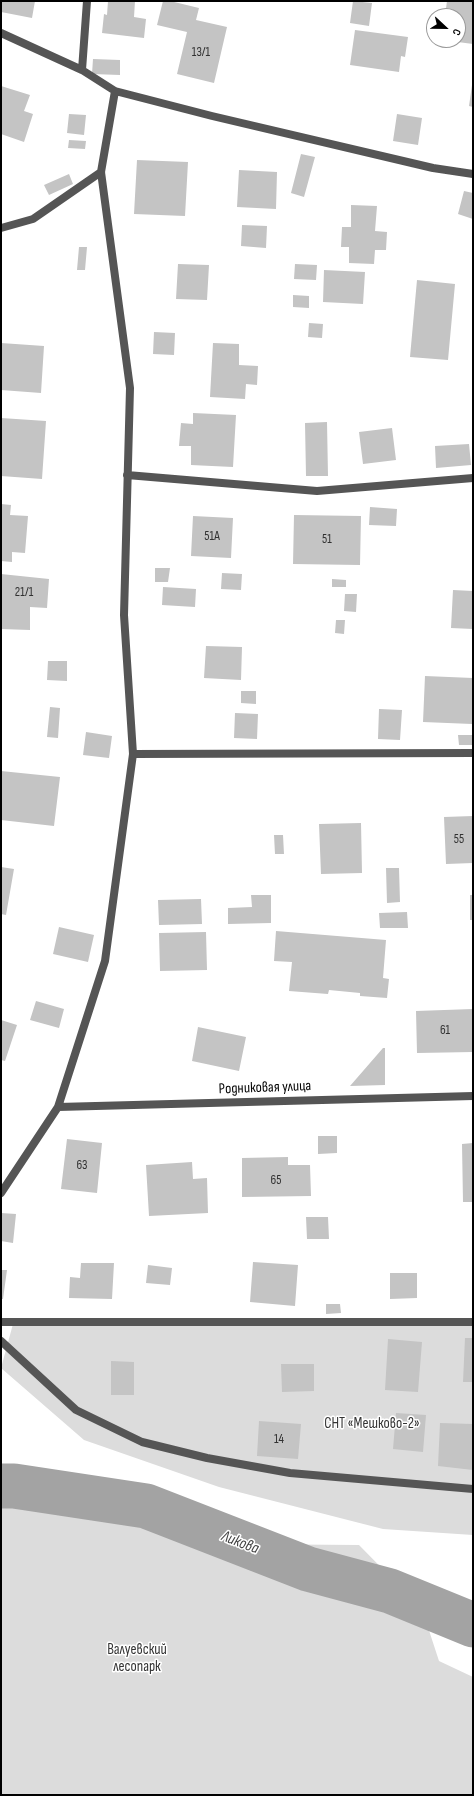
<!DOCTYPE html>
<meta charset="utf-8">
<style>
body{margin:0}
#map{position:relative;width:474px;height:1796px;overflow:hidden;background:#fff;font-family:"Sofia Sans Condensed",sans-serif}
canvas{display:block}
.frame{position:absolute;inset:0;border:2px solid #000;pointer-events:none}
.north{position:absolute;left:426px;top:8px;width:40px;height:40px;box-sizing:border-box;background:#fff;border:1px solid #999;border-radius:50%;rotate:112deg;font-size:11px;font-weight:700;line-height:16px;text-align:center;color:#000}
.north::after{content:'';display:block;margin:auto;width:14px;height:18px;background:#000;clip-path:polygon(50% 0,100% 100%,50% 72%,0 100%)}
</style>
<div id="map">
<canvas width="474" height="1796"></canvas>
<div class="frame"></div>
<div class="north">С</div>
</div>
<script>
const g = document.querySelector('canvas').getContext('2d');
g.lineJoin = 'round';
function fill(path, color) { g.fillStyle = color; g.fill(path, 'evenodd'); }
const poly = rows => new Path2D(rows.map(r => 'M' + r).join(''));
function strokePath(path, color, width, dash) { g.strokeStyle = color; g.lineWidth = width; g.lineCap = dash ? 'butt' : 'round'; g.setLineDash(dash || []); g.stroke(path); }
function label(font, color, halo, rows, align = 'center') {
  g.font = font + ' "Sofia Sans Condensed",sans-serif'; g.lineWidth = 3; g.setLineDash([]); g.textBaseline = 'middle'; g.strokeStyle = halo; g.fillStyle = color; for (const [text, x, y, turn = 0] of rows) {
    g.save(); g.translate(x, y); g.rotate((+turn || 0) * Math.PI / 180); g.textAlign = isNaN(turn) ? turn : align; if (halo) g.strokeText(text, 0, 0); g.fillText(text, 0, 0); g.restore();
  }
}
const green = poly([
 [13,1324,473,1325,473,1535,383,1529,219,1487,84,1440,1,1368],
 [1,1496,64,1498,233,1544,359,1545,422,1609,439,1661,473,1677,473,1795,1,1795]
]);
const river = poly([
 [1,1486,14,1486,146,1506,308,1569,390,1591,473,1625]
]);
const building = poly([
 [1,1,35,1,32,18,1,12],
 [108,1,135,1,134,17,146,19,144,38,102,33,104,14,107,15],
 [163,1,170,1,199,8,196,20,227,27,214,83,177,74,187,32,157,25],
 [353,1,372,3,369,26,350,23],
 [447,1,473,1,473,44,450,41,458,40,458,16,445,16],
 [355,30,408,37,405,57,401,56,399,72,350,65],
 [93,59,120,60,120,75,92,74],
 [472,85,473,85,473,107,469,106],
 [1,86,30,95,24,111,33,114,24,142,1,134],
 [69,114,86,115,84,135,67,133],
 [397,114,422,118,418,145,393,141],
 [69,140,86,141,85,149,68,148],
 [301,154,315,157,304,197,291,193],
 [137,160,188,162,185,216,134,214],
 [239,170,277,172,276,209,237,207],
 [69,174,73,184,49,195,44,185],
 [464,191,473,193,473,219,458,214],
 [351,205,377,206,375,231,387,232,386,250,375,250,374,264,349,263,349,247,341,247,342,227,351,227],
 [242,225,267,226,266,248,241,246],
 [79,247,87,247,85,270,77,270],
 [178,264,209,265,207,300,176,299],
 [295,264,317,265,316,280,294,279],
 [324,270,365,272,363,304,323,302],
 [417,280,455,284,448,360,410,357],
 [293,295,309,296,309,308,293,307],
 [309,323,323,324,322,338,308,337],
 [154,332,175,333,174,355,153,354],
 [1,343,44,346,41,393,1,390],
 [213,343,239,344,239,365,258,366,257,385,246,384,245,399,210,397],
 [193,413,236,415,233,467,191,465,191,446,179,446,181,423,193,424],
 [1,418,46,421,42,479,1,476],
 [327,422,328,476,306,476,305,423],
 [392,428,396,460,363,464,359,432],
 [469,444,471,465,436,468,435,446],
 [1,504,11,505,10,515,28,516,25,553,12,552,12,562,1,561],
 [370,507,397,509,396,526,369,525],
 [294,515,361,516,360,565,293,564],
 [193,516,233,518,231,558,191,556],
 [155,568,170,568,168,582,155,582],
 [222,573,242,574,241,590,221,589],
 [1,574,49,579,47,608,30,607,30,630,1,629],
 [332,579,346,580,346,587,332,587],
 [163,587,196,589,195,607,162,605],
 [453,590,473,591,473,629,451,628],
 [345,594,357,594,356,612,344,611],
 [336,620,345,620,344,634,335,633],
 [206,646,242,647,241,680,204,678],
 [48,661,67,661,67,681,47,680],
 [425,676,473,678,472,724,423,722],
 [241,691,256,691,256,704,241,703],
 [50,707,60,708,58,738,47,737],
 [379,709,402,710,400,740,378,739],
 [235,713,258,714,257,739,234,738],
 [86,732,112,736,109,758,83,755],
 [458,735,473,735,473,745,459,745],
 [1,771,60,777,54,826,1,820],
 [473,816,473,863,446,864,444,817],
 [361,823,362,873,321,874,319,824],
 [274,835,283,835,284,854,275,854],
 [1,867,14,869,6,915,1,914],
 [386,868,399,868,400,902,387,903],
 [251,895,271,895,271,923,228,924,228,908,252,907],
 [470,895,473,895,473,920,470,920],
 [201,899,202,924,159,925,158,900],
 [407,912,408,928,380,928,379,913],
 [59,927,94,935,88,962,53,954],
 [276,931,386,940,383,978,389,979,387,998,360,996,360,993,329,990,328,994,289,991,292,962,274,961],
 [206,932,207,970,160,971,159,933],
 [36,1001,64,1009,59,1028,30,1020],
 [473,1009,473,1052,417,1053,416,1011],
 [1,1020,17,1025,5,1061,1,1060],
 [198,1027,246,1037,239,1071,192,1061],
 [383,1048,385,1048,385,1085,350,1086],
 [318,1136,337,1136,337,1153,318,1154],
 [67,1139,102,1143,97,1193,61,1189],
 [473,1143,473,1202,463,1202,462,1144],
 [288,1157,288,1165,310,1165,311,1196,242,1197,242,1158],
 [192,1162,193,1179,207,1178,208,1213,149,1216,146,1165],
 [1,1213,16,1214,13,1243,1,1241],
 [306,1217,328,1217,329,1239,307,1239],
 [253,1262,298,1265,295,1306,250,1302],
 [81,1263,114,1263,112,1299,69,1298,70,1277,80,1278],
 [148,1265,172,1268,170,1285,146,1283],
 [1,1270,7,1270,3,1299,1,1299],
 [390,1273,417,1273,417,1298,390,1299],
 [326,1304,340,1304,341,1313,326,1314],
 [465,1338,473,1338,473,1382,463,1382],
 [388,1339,422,1342,418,1392,385,1390],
 [111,1361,134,1362,134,1395,111,1395],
 [281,1364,314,1364,314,1391,282,1392],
 [396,1413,426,1415,423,1452,393,1449],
 [259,1421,301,1424,298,1459,257,1456],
 [440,1423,473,1424,473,1470,438,1466]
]);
const minor = poly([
 [1,33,82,70,115,91,212,116,433,168,473,174],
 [82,70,87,1],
 [1,228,33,219,101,172],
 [127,475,317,491,473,478],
 [133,754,473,753],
 [58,1107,473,1096],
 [1,1193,58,1107,105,961,133,754,124,615,130,388,101,172,115,91],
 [1,1322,473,1322],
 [1,1341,76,1410,142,1442,207,1458,290,1473,473,1489]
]);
const numberNames = [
 ["13/1",201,53],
 ["51А",212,537],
 ["51",327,540],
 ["21/1",24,593],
 ["55",459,840],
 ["61",445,1031],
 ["63",82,1166],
 ["65",276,1181],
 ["14",279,1440]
];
const streetNames = [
 ["Родниковая улица",265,1088,-2]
];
const parkNames = [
 ["СНТ «Мешково-2»",372,1424],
 ["Валуевский",137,1650],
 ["лесопарк",137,1667]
];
const waterNames = [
 ["Ликова",240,1543,21]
];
fill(green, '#dcdcdc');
strokePath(river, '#a3a3a3', 45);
fill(building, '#c4c4c4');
strokePath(minor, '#555', 8);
label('13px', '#313131', null, numberNames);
label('15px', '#000', '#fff', streetNames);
label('15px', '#333', '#fff', parkNames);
label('italic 16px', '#444', '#fff', waterNames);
</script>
